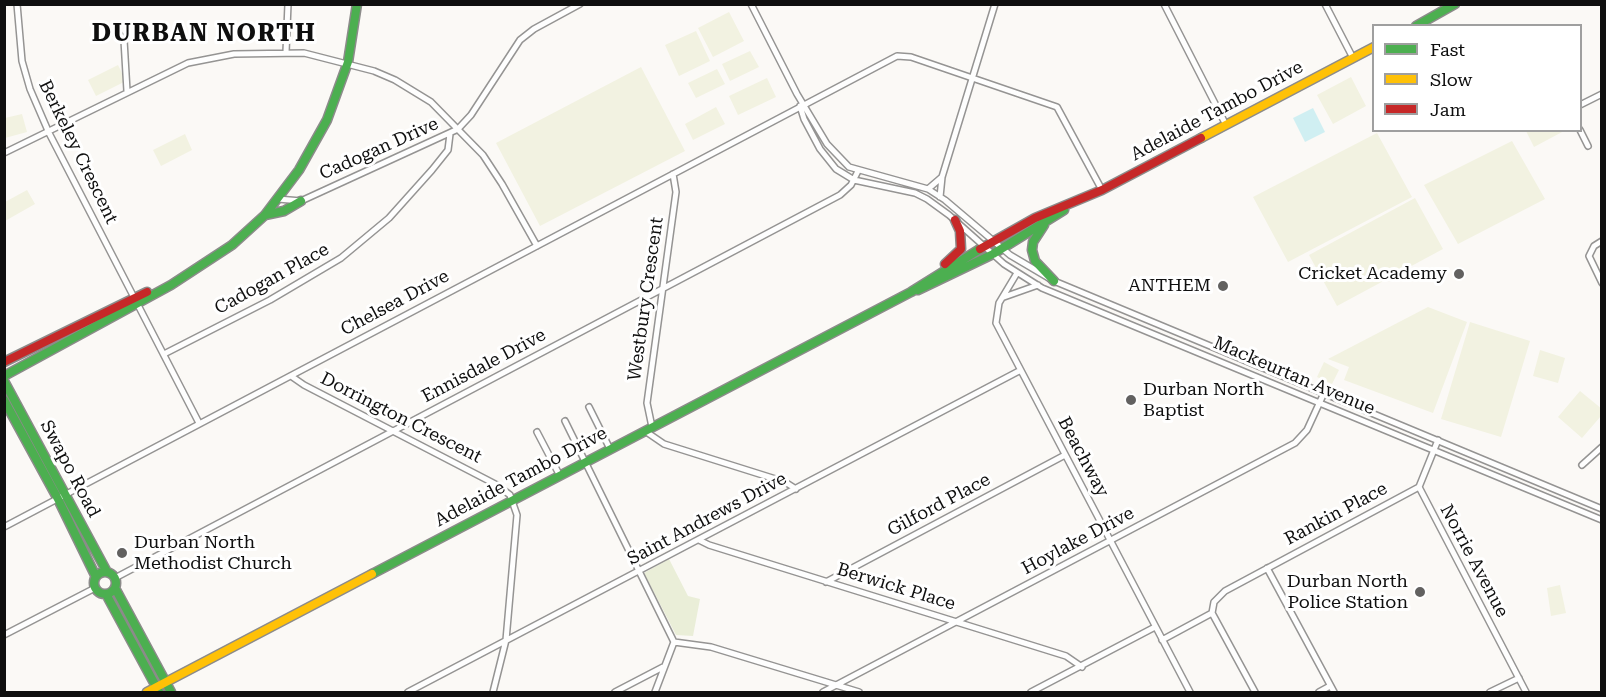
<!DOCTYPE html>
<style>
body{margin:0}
#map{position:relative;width:1606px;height:697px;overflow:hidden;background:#fbf9f6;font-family:"Roboto Serif",serif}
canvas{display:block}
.frame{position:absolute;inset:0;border:6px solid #0f0f0f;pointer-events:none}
.legend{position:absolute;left:1372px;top:24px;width:210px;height:108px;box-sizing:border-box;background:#fff;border:2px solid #9f9f9f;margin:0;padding:8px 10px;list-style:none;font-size:18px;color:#0f0f0f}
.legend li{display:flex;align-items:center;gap:12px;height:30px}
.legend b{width:30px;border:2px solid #9f9f9f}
</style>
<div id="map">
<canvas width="1606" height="697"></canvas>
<div class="frame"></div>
<ul class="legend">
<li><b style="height:8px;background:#4caf50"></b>Fast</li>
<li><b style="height:8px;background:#ffc107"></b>Slow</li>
<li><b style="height:8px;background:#c62828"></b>Jam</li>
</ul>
</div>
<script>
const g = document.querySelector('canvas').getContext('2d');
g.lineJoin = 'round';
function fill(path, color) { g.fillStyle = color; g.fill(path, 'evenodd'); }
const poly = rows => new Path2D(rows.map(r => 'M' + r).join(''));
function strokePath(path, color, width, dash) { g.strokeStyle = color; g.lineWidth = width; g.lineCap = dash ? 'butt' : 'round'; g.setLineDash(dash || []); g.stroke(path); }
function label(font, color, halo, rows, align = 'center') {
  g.font = font + ' "Roboto Serif",serif'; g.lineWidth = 6; g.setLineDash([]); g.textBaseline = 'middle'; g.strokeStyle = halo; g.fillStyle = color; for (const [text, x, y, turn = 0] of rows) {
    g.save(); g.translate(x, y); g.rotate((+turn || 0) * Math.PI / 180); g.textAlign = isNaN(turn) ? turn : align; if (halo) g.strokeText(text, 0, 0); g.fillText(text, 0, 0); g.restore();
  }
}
const green = poly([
 [669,559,688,596,700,599,693,636,676,635,644,573]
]);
const pitch = poly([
 [729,12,744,41,713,57,698,28],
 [696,31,710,61,679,76,665,45],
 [750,51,759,67,730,81,722,64],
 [118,65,126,81,96,96,88,80],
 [641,67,685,151,540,226,496,143],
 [717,69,725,84,696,98,688,83],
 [1351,77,1366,106,1333,124,1317,95],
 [767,78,776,97,738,115,729,96],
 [716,107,725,124,693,140,685,124],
 [22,114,27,132,5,138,5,118],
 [1564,131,1534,147,1526,131,1564,130],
 [1377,133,1412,197,1288,262,1253,197],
 [185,134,192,150,161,166,153,150],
 [1512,141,1545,199,1458,244,1424,185],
 [27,190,35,204,5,221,5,202],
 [1415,198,1443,249,1337,306,1309,255],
 [1428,307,1467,322,1433,413,1344,380,1349,367,1328,359],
 [1470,322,1530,341,1501,437,1441,419],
 [1540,350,1565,358,1558,383,1533,376],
 [1324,362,1339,370,1332,384,1317,377],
 [1580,391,1602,409,1601,416,1582,438,1558,417],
 [1560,585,1566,613,1551,616,1547,588]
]);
const water = poly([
 [1313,108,1325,132,1305,142,1293,118]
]);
const street = poly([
 [17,4,22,61,30,89,49,133,199,423],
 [751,4,797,94,827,144,849,167,928,189,945,200,1010,255,1054,281,1602,509],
 [1164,4,1226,125],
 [1325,4,1353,58],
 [114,33,119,34,124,40,127,91],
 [286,52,288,4],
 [1580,105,1602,94],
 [800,106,804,119,820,149,836,169,854,180,915,193,927,199,949,215,1004,264,1042,288,1602,520],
 [1580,130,1588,146],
 [4,153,188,63,234,54,304,53,374,71,395,80,431,102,483,155,502,184,537,246],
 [928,189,942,177],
 [940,197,942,177,995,4],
 [278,199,301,201,458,129,471,115,520,40,534,29,580,4],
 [1602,241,1594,246,1589,256,1602,283],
 [1017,273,999,303,996,323,1190,692],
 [1004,297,1038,285],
 [164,354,270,300,341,258,389,218,432,170,448,150,450,134],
 [291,376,304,385,497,485,510,495,517,515,506,640,493,692],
 [589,407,610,449],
 [565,421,674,642],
 [652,427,647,403,676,192,673,174],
 [645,431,664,444,785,482,796,489],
 [537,432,560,476],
 [1438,440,1419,487,1526,692],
 [1582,465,1602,447],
 [4,527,897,56,911,57,1057,107,1102,190],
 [699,540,709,545,1066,656,1082,667],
 [1267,568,1334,692],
 [115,578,840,195,851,185,858,171],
 [826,582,1065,455],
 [1212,613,1255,692],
 [4,635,95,588],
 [1162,640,1212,613,1214,602,1225,591,1419,487],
 [674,642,711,647,859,692],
 [408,692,1019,371],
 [615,692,663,667],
 [655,692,674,642],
 [823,692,1295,443,1307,430,1324,393],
 [1031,692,1155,627],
 [1319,692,1330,686],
 [1490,692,1519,678]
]);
const fast = poly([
 [1416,26,1455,4],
 [265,215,284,211,301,201],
 [1044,225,1033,242,1032,250,1035,261,1054,281],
 [918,290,993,254,1064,210],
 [4,376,171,285,232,245,265,215,299,170,327,120,348,62,357,4],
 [4,381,107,572],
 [4,400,58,499,96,577],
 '94 583a11 11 0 1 1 22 0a11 11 0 1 1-22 0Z',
 [372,574,911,292,980,249],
 [115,588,171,692],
 [106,594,159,692]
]);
const slow = poly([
 [1201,138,1374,47],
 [147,692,372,574]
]);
const jam = poly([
 [980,249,1035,218,1102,190,1201,138],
 [945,264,961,249,960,231,955,220],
 [4,362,147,292]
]);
const markers = [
 [1459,274,6,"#626160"],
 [1223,286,6,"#626160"],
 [1131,400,6,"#626160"],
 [122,553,6,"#626160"],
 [1420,592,6,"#626160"]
];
const streetNames = [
 ["Adelaide Tambo Drive",1217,111,-28],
 ["Cadogan Drive",379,149,-24],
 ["Berkeley Crescent",78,152,64],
 ["Cadogan Place",272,279,-29],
 ["Westbury Crescent",646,299,-82],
 ["Chelsea Drive",395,303,-28],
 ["Ennisdale Drive",484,366,-28],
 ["Mackeurtan Avenue",1294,376,23],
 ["Dorrington Crescent",401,418,27],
 ["Beachway",1083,457,62],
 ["Swapo Road",70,469,62],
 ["Adelaide Tambo Drive",521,477,-28],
 ["Gilford Place",939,505,-28],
 ["Rankin Place",1336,514,-28],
 ["Saint Andrews Drive",707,519,-28],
 ["Hoylake Drive",1078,541,-28],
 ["Norrie Avenue",1474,561,62],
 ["Berwick Place",896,587,17]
];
const poiNames = [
 ["Cricket Academy",1447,274],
 ["ANTHEM",1211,286],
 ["Durban North",1143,390,"left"],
 ["Baptist",1143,411,"left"],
 ["Durban North",134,543,"left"],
 ["Methodist Church",134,564,"left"],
 ["Durban North",1408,582],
 ["Police Station",1408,603]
];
const districtNames = [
 ["DURBAN NORTH",204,34]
];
fill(green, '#eaeed8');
fill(pitch, '#f2f2e1');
fill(water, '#d0eff2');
strokePath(street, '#959493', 8);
strokePath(fast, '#8c8b8a', 11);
strokePath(slow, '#8c8b8a', 11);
strokePath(jam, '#8c8b8a', 11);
strokePath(street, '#fefefe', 5);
strokePath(fast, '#4caf50', 8);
strokePath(slow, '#ffc107', 8);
strokePath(jam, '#c62828', 8);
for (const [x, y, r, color] of markers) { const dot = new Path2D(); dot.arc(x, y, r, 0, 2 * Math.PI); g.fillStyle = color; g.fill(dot); strokePath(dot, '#fff', 2); }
label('18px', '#0f0f0f', '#fff', streetNames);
label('18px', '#0f0f0f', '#fff', poiNames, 'right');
g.letterSpacing = '1.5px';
label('bold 24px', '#0f0f0f', '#fff', districtNames);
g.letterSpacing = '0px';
</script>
